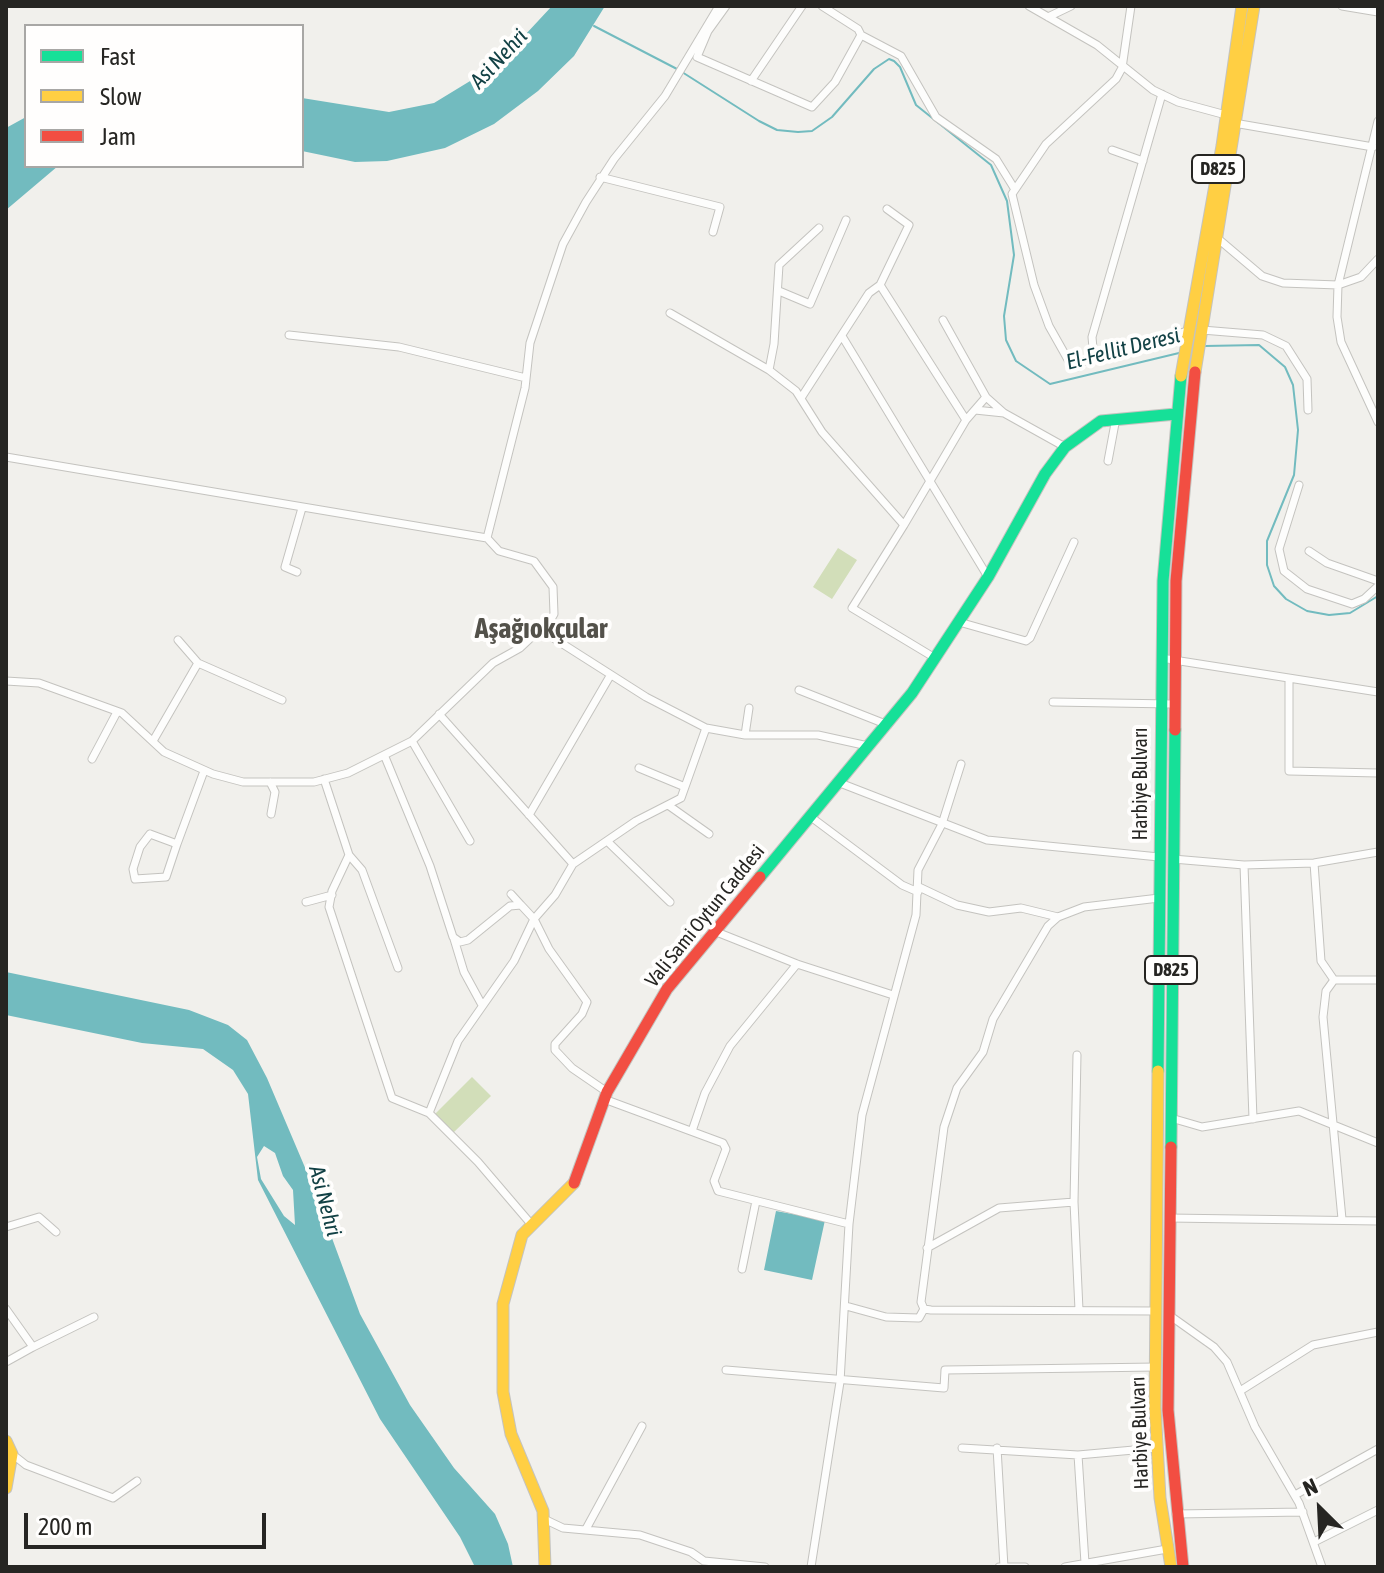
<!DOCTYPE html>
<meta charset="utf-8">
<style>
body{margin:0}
#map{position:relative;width:1384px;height:1573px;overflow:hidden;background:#f1f0ec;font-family:"Asap Condensed",sans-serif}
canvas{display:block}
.frame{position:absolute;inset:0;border:8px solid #262522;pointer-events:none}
.legend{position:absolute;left:24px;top:24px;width:280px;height:144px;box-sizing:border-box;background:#fffefd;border:2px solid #a8a7a5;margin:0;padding:10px 14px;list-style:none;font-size:24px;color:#262522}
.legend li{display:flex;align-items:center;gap:16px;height:40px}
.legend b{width:40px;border:2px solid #a8a7a5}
.north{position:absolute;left:1280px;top:1469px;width:80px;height:80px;-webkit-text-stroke:6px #fffefd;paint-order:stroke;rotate:336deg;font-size:22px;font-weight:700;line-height:32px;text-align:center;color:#262522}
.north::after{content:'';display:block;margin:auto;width:28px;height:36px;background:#262522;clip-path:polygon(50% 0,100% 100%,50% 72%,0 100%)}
.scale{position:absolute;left:24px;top:1513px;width:242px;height:36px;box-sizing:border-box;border:4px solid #262522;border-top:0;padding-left:10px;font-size:24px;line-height:28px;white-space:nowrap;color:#262522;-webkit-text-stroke:6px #fffefd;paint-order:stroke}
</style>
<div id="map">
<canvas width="1384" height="1573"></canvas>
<div class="frame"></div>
<ul class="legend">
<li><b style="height:10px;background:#16e098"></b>Fast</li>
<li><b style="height:10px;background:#ffcf43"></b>Slow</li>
<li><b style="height:10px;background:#f24e42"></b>Jam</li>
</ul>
<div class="north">N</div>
<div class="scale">200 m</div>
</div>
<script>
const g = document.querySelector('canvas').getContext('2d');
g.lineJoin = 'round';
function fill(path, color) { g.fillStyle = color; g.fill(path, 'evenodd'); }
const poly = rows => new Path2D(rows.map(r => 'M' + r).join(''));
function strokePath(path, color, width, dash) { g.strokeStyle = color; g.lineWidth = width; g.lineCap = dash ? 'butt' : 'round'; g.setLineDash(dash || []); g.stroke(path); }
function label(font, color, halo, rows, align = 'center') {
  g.font = font + ' "Asap Condensed",sans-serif'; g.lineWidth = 8; g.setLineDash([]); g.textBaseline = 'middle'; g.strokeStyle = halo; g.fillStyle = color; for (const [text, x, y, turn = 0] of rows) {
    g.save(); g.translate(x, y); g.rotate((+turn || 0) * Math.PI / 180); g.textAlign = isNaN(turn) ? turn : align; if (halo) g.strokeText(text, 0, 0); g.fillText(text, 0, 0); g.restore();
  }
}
const green = poly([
 [838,548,857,560,832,599,813,587],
 [472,1077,491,1096,453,1133,435,1114]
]);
const water = poly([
 [552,6,605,6,574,56,538,91,494,124,445,148,387,161,355,162,302,151,302,98,389,112,434,103,498,64],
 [26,117,26,166,58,166,6,210,6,128],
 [6,972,189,1010,228,1025,247,1040,267,1078,312,1184,360,1314,410,1405,454,1468,495,1514,508,1544,513,1567,475,1567,460,1537,380,1419,258,1180,248,1094,233,1070,203,1049,142,1043,6,1015],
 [264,1146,275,1153,283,1176,293,1190,295,1225,284,1216,261,1179,257,1157],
 [776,1211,825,1220,812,1280,764,1270]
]);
const stream = poly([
 [594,26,677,69],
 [682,72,759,121,777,130,798,132,812,131,832,117,874,69,889,59,894,61,900,67,916,105,991,165,1007,201,1014,255,1004,316,1006,340,1016,361,1050,384,1179,353],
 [1205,346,1259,345,1285,367,1293,385,1298,430,1294,475,1267,541,1267,565,1274,586,1286,599,1307,611,1329,615,1350,613,1378,596]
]);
const street = poly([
 [726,6,708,31,697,57,812,107,835,82,861,35,858,29,822,6],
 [1029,6,1097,45,1153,90,1178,102,1226,115],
 [1342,6,1378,12],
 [1048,17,1071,6],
 [861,35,901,56,936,117,996,159,1014,188],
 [751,81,802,6],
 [1162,94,1092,337,1093,348,1102,358,1187,331],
 [1234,123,1373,147],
 [1112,150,1143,161],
 [600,177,720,207,713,232],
 [819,228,779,265,774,344,769,370,796,391,822,432,904,525,852,608,935,658],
 [1216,237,1262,276,1283,283,1338,285,1337,317,1341,342,1378,422],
 [880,285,909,225,887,209],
 [1338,285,1378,121],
 [1338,285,1361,277,1378,259],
 [779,291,810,304,846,220],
 [670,313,769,370],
 [943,320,986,397],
 [1202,330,1263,335,1286,346,1307,379,1308,410],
 [289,335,399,347,526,378],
 [842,336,988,577],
 [1095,353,1077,367,1071,365,1049,326,1034,285,1012,194,1046,144,1116,79,1122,68,1131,6],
 [801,398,869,293,880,285,966,420],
 [975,410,1004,413],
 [6,457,487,538],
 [1108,461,1116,418],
 [1299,485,1279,549,1284,571,1307,589,1352,604,1364,599,1378,586],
 [904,525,966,420,986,397,1004,413,1065,447],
 [1309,551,1327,563,1378,581],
 [297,572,285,567,302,508],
 [959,622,1026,641,1030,638,1074,542],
 [543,633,554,614,553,587,534,561,499,551,487,538,525,388,530,343,563,244,586,202,614,159,665,96,719,6],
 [1161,658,1378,692],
 [198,663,282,700],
 [6,681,39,683,122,713,164,752,213,774,243,782,314,782,348,773,412,741,493,663,520,648,537,632,547,634,646,697,706,728,745,735,818,735,868,746],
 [1289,681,1289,771,1378,773],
 [799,690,888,725],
 [1053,702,1172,704],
 [439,714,573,864],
 [745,735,749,708],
 [153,741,198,663,178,640],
 [412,741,470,841],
 [385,757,430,866,453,937,460,942,468,940,510,906,521,905,534,919,514,961,458,1041,429,1113],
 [92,759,117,712],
 [639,768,685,787],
 [324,779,349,855,332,891,329,907,392,1098,429,1113,478,1162,531,1224],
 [270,782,275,792,271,814],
 [840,783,987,840,1159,857],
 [668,805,709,834],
 [529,815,610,676],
 [811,817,902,885,918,892],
 [150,834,177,844,166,877,135,879,133,869,140,847,150,834],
 [607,841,670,902],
 [177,844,204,771],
 [349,855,362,870,398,968],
 [1173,859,1244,865,1314,863,1378,852],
 [1314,863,1321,961,1334,980,1378,980],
 [1244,865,1253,1119],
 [919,887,957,905,989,912,1021,908,1058,917],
 [511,894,521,905],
 [306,902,332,895],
 [714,931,797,964,893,995],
 [454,939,464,972,482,1005],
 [1334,980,1326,991,1323,1017,1342,1219],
 [1077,1055,1074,1202,1079,1310],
 [607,1092,572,1068,555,1050,555,1044,582,1014,587,1002,549,949,534,919,555,895,573,864,636,821,681,798,706,728],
 [604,1099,723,1143,726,1149,714,1181,718,1191,849,1224],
 [1171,1118,1202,1127,1299,1111,1378,1143],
 [692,1131,705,1093,730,1046,797,964],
 [1169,1218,1378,1221],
 [6,1227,39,1217,56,1232],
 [927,1248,999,1208,1074,1202],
 [742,1269,756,1201],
 [846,1306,886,1317,919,1318,924,1309],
 [6,1309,33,1347,6,1362],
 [1156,1311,931,1310,924,1309,921,1302,944,1127,957,1088,983,1052,993,1019,1048,926,1058,917,1084,907,1159,898],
 [1169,1315,1214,1347,1227,1362,1255,1427,1299,1503,1322,1567],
 [33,1347,94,1317],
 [726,1370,944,1388,945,1370,1156,1367],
 [1240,1391,1313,1345,1378,1332],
 [962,1448,1078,1455,1156,1448],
 [997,1448,1004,1567],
 [12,1454,26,1465,113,1498,137,1481],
 [1078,1455,1085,1563],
 [1295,1495,1378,1449],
 [1176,1514,1303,1512],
 [544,1519,563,1528,640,1535,691,1552,704,1561,765,1567],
 [586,1529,642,1426],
 [1314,1542,1378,1510],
 [811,1567,840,1382,849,1224,862,1115,916,915,918,870,942,824,961,764],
 [999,1567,1025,1567],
 [1065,1567,1167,1549]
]);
const fast = poly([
 [760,877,912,693,988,577,1045,474,1065,447,1101,421,1176,414],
 [1158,1071,1163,581,1181,376],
 [1171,1147,1175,730]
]);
const slow = poly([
 [1195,372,1254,6],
 [1181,376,1222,146,1242,6],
 [1158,1071,1155,1407,1160,1498,1171,1567],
 [6,1441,12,1454,6,1488],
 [545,1567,543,1511,511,1434,503,1392,503,1304,522,1235,574,1183]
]);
const jam = poly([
 [1175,730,1176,581,1195,372],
 [1171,1147,1168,1410,1183,1567],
 [574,1183,607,1092,667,989,760,877]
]);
const shields = [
 [1218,169,52],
 [1171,970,52]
];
const shieldNames = [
 ["D825",1218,169],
 ["D825",1171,970]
];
const streetNames = [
 ["Harbiye Bulvarı",1141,784,-90],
 ["Vali Sami Oytun Caddesi",705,916,-51],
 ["Harbiye Bulvarı",1140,1433,-92]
];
const waterNames = [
 ["Asi Nehri",499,59,-47],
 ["El-Fellit Deresi",1123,349,-14],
 ["Asi Nehri",325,1201,75]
];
const districtNames = [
 ["Aşağıokçular",541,629]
];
fill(green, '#d2deb9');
fill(water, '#72bbbf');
strokePath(stream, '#72bbbf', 2);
strokePath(street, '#c4c3bf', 9);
strokePath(fast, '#c4c3bf', 13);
strokePath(slow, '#c4c3bf', 13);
strokePath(jam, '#c4c3bf', 13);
strokePath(street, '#fdfdfc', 7);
strokePath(fast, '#16e098', 11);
strokePath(slow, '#ffcf43', 11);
strokePath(jam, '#f24e42', 11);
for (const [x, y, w] of shields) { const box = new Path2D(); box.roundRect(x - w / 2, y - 14, w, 28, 6); g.fillStyle = '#fffefd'; g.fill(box); strokePath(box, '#262522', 2); }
label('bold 18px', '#262522', null, shieldNames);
label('20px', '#262522', '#fffefd', streetNames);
label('italic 22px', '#124145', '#fffefd', waterNames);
label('bold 28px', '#53514a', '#fffefd', districtNames);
</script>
